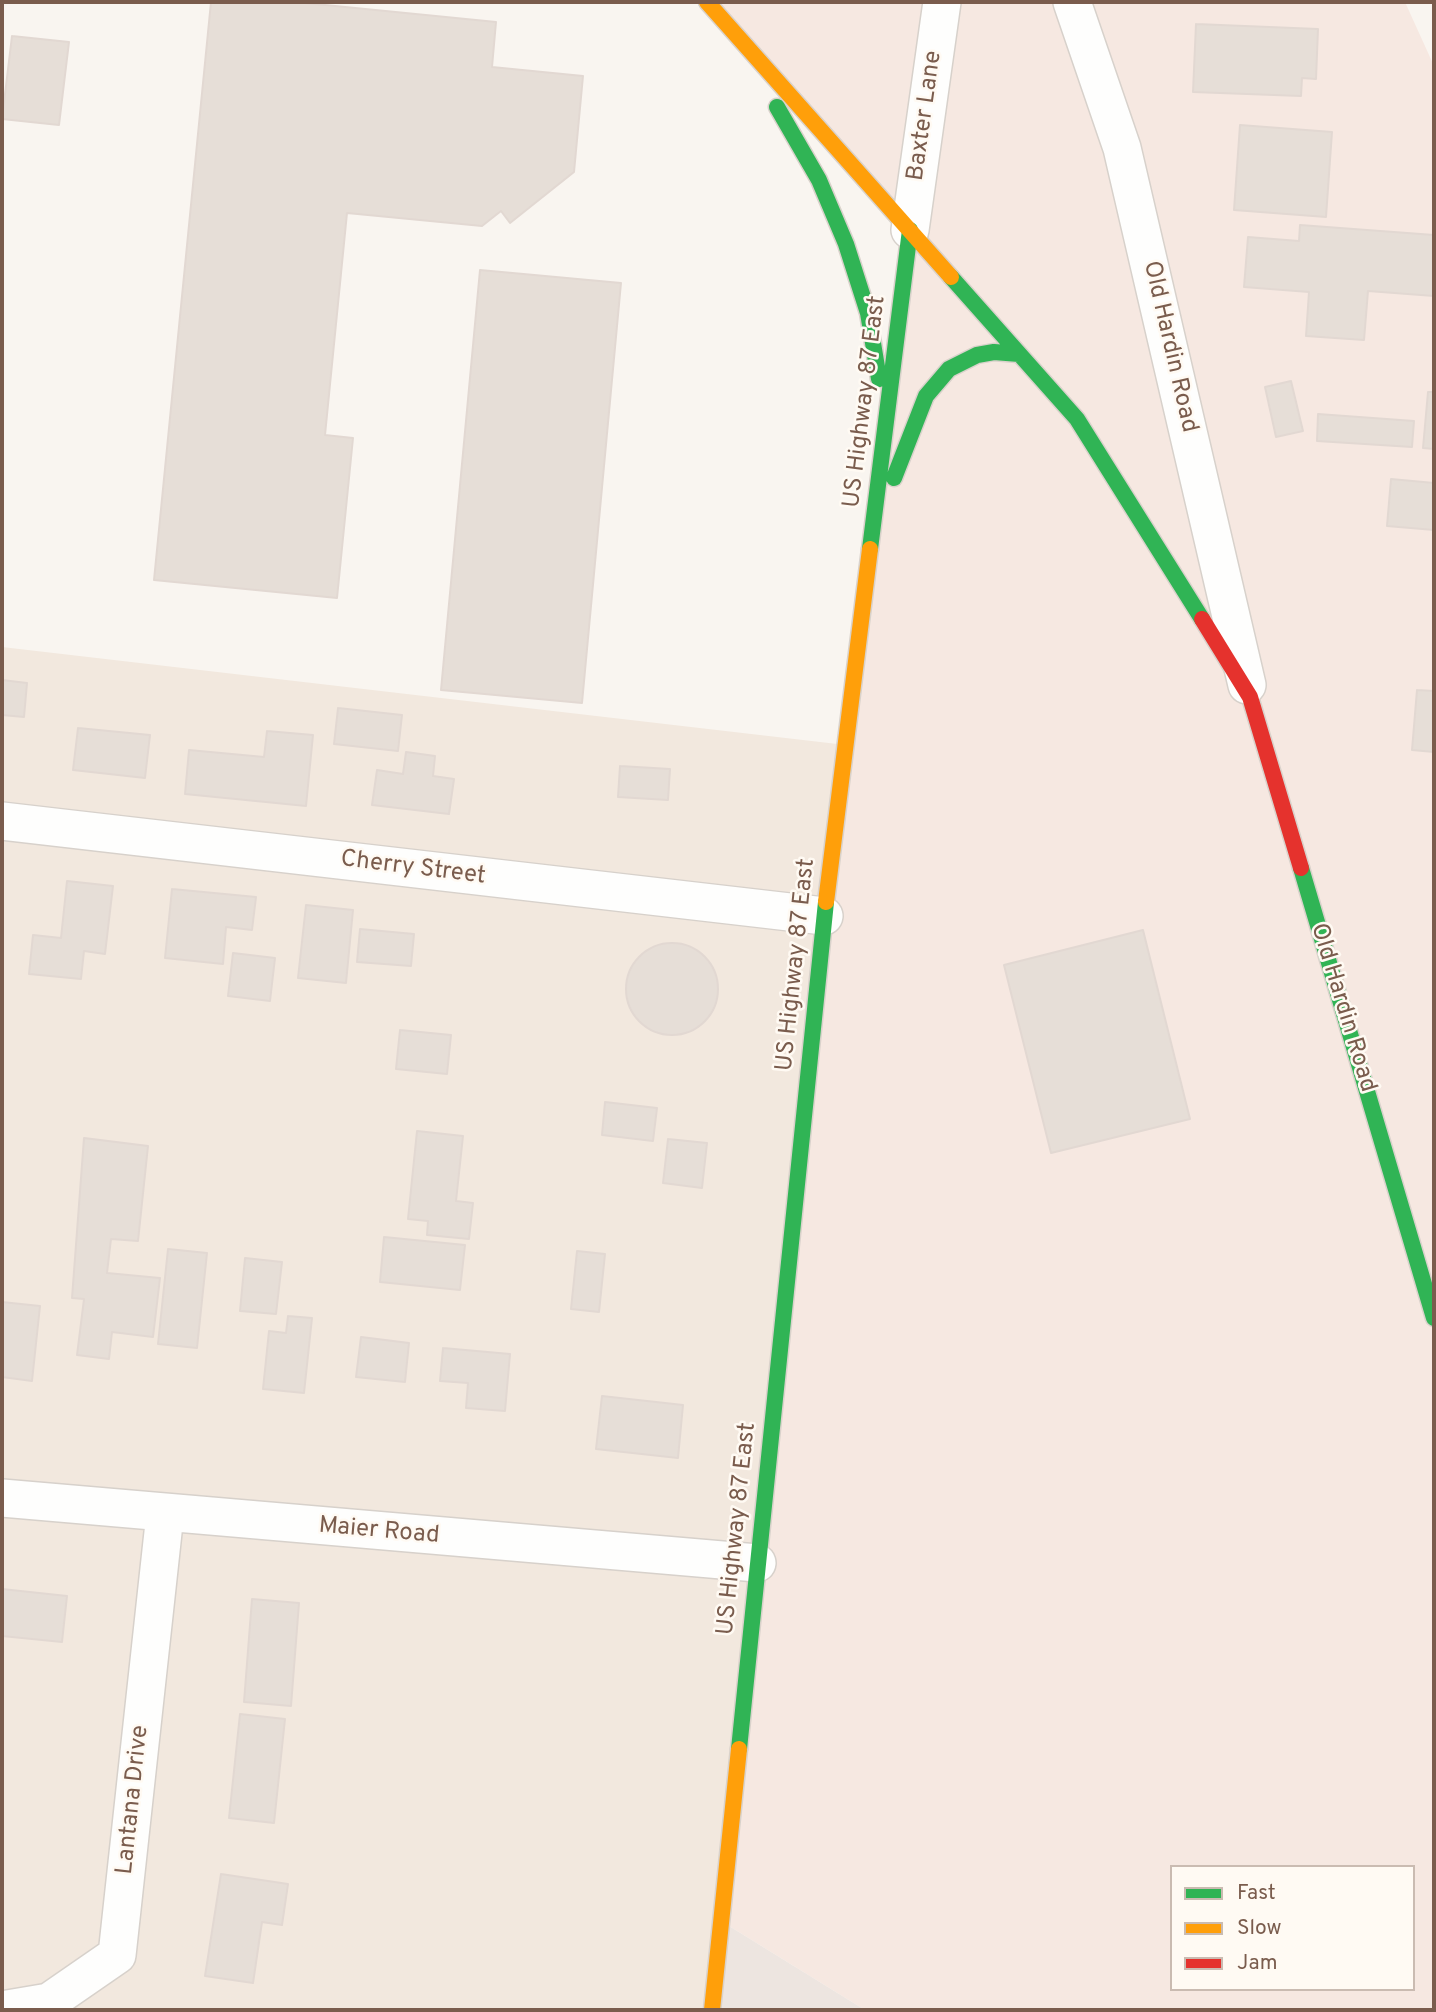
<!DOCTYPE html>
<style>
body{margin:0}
#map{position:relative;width:1436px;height:2012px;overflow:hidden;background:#f9f5f0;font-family:Overpass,sans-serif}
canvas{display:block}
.frame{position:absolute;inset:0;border:4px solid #7a5c4d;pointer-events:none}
.legend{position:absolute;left:1170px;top:1865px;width:245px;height:126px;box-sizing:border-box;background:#fffaf3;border:2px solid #cabbb1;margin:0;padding:9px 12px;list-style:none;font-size:21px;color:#7a5c4d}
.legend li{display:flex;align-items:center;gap:14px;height:35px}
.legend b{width:35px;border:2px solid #cabbb1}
</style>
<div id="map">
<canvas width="1436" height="2012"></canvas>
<div class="frame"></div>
<ul class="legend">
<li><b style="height:9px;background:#30b455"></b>Fast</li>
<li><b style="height:9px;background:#ff9f0a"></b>Slow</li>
<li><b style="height:9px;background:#e5322d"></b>Jam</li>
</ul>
</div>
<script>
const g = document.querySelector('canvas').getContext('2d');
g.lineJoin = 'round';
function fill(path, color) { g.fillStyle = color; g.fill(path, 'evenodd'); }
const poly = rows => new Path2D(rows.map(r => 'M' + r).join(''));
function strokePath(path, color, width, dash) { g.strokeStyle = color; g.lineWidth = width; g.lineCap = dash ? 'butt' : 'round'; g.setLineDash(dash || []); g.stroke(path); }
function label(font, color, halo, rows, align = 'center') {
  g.font = font + ' Overpass,sans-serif'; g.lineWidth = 5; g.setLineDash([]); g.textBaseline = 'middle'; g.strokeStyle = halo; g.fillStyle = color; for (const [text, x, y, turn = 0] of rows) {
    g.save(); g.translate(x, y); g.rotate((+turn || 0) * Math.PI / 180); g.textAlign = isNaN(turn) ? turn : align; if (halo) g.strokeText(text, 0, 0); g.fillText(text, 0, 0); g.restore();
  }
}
const residential = poly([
 [2,647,846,745,712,2010,2,2010]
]);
const commercial = poly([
 [707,2,1405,2,1434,66,1434,2010,865,2010,721,1921,910,230],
 [1172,1867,1413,1867,1413,1989,1172,1989]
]);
const industrial = poly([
 [721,1921,865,2010,712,2010]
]);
const building = poly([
 [211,2,295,2,496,22,492,67,583,76,574,172,510,223,501,211,482,226,347,213,325,435,353,438,337,598,154,580,211,2],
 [1196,24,1318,29,1316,79,1302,78,1301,96,1193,92,1196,24],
 [12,36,69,42,59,125,2,119,12,36],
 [1240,125,1332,132,1326,217,1234,210,1240,125],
 [1300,225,1434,235,1434,296,1368,291,1364,340,1306,336,1309,292,1244,287,1248,237,1299,241,1300,225],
 [480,270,621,283,582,703,441,690,480,270],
 [1291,381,1303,431,1276,437,1265,387,1291,381],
 [1428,392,1434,392,1434,449,1423,448,1428,392],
 [1318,414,1414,421,1412,447,1317,441,1318,414],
 [1391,479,1434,483,1434,530,1387,526,1391,479],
 [2,680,27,683,24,717,2,715,2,680],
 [1417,690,1434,691,1434,752,1412,750,1417,690],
 [338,708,402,715,398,751,334,744,338,708],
 [78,728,150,735,145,778,73,770,78,728],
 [267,731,313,735,306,806,185,794,189,750,264,757,267,731],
 [406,752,435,756,433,776,454,779,449,814,372,805,377,770,403,774,406,752],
 [620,766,670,769,668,800,618,797,620,766],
 [67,881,113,886,105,954,84,951,81,979,29,974,33,935,61,938,67,881],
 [172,889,256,897,252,930,226,927,223,964,165,958,172,889],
 [306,905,353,910,346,983,298,978,306,905],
 [360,929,414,934,411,966,357,962,360,929],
 [1143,930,1190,1119,1051,1153,1004,965,1143,930],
 '626 989a46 46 0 1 1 92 0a46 46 0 1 1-92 0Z',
 [233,953,275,958,270,1001,228,996,233,953],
 [400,1030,451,1035,447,1074,396,1069,400,1030],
 [605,1102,657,1108,653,1141,602,1135,605,1102],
 [417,1131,463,1136,456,1201,473,1203,469,1239,427,1235,428,1221,408,1219,417,1131],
 [84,1138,148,1146,138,1241,111,1239,107,1273,160,1278,153,1337,112,1332,109,1359,77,1355,84,1299,72,1298,84,1138],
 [668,1139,707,1143,702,1188,663,1183,668,1139],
 [384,1237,465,1245,460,1290,380,1282,384,1237],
 [168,1249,207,1253,197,1348,158,1344,168,1249],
 [577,1251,605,1254,599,1312,571,1309,577,1251],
 [245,1258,282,1262,276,1314,240,1311,245,1258],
 [2,1302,40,1306,32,1381,2,1377,2,1302],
 [288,1316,312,1318,304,1393,263,1389,269,1331,286,1333,288,1316],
 [361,1337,409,1343,405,1382,356,1377,361,1337],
 [443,1348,510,1354,505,1411,466,1408,468,1383,440,1381,443,1348],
 [602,1396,683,1405,678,1458,596,1449,602,1396],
 [2,1589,67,1596,62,1642,2,1636,2,1589],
 [252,1599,299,1603,291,1706,244,1702,252,1599],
 [240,1714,285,1719,274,1823,229,1818,240,1714],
 [221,1874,288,1884,282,1925,262,1922,253,1983,205,1976,221,1874]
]);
const street = poly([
 [1072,2,1122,148,1247,685],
 [910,230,942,2],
 [2,821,824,916],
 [2,1498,757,1563],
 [2,2010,49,2002,117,1955,165,1514]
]);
const fast = poly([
 [777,107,819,180,846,244,868,313,879,379],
 [951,277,1077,419,1202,619],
 [894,478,926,396,949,369,977,355,994,352,1019,354],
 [870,549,910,230],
 [1301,868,1434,1318],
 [739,1749,826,902]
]);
const slow = poly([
 [707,2,951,277],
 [826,902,870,549],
 [712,2010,739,1749]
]);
const jam = poly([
 [1202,619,1250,697,1301,868]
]);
const streetNames = [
 ["Baxter Lane",926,116,-82],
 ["Old Hardin Road",1169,347,77],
 ["US Highway 87 East",866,402,-83],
 ["Cherry Street",413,869,7],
 ["US Highway 87 East",797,965,-84],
 ["Old Hardin Road",1342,1008,73],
 ["US Highway 87 East",738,1529,-84],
 ["Maier Road",379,1532,5],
 ["Lantana Drive",134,1800,-84]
];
fill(residential, '#f2e8de');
fill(commercial, '#f6e8e1');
fill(industrial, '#ede5e0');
fill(building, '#e6ded7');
strokePath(building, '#e2d8d2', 2);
strokePath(street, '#d7d1cb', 40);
strokePath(fast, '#d9d2cb', 19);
strokePath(slow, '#d9d2cb', 19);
strokePath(jam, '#d9d2cb', 19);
strokePath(street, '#fefefd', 37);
strokePath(fast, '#30b455', 16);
strokePath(slow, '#ff9f0a', 16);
strokePath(jam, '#e5322d', 16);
label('24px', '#7a5c4d', '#fffaf3', streetNames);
</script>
